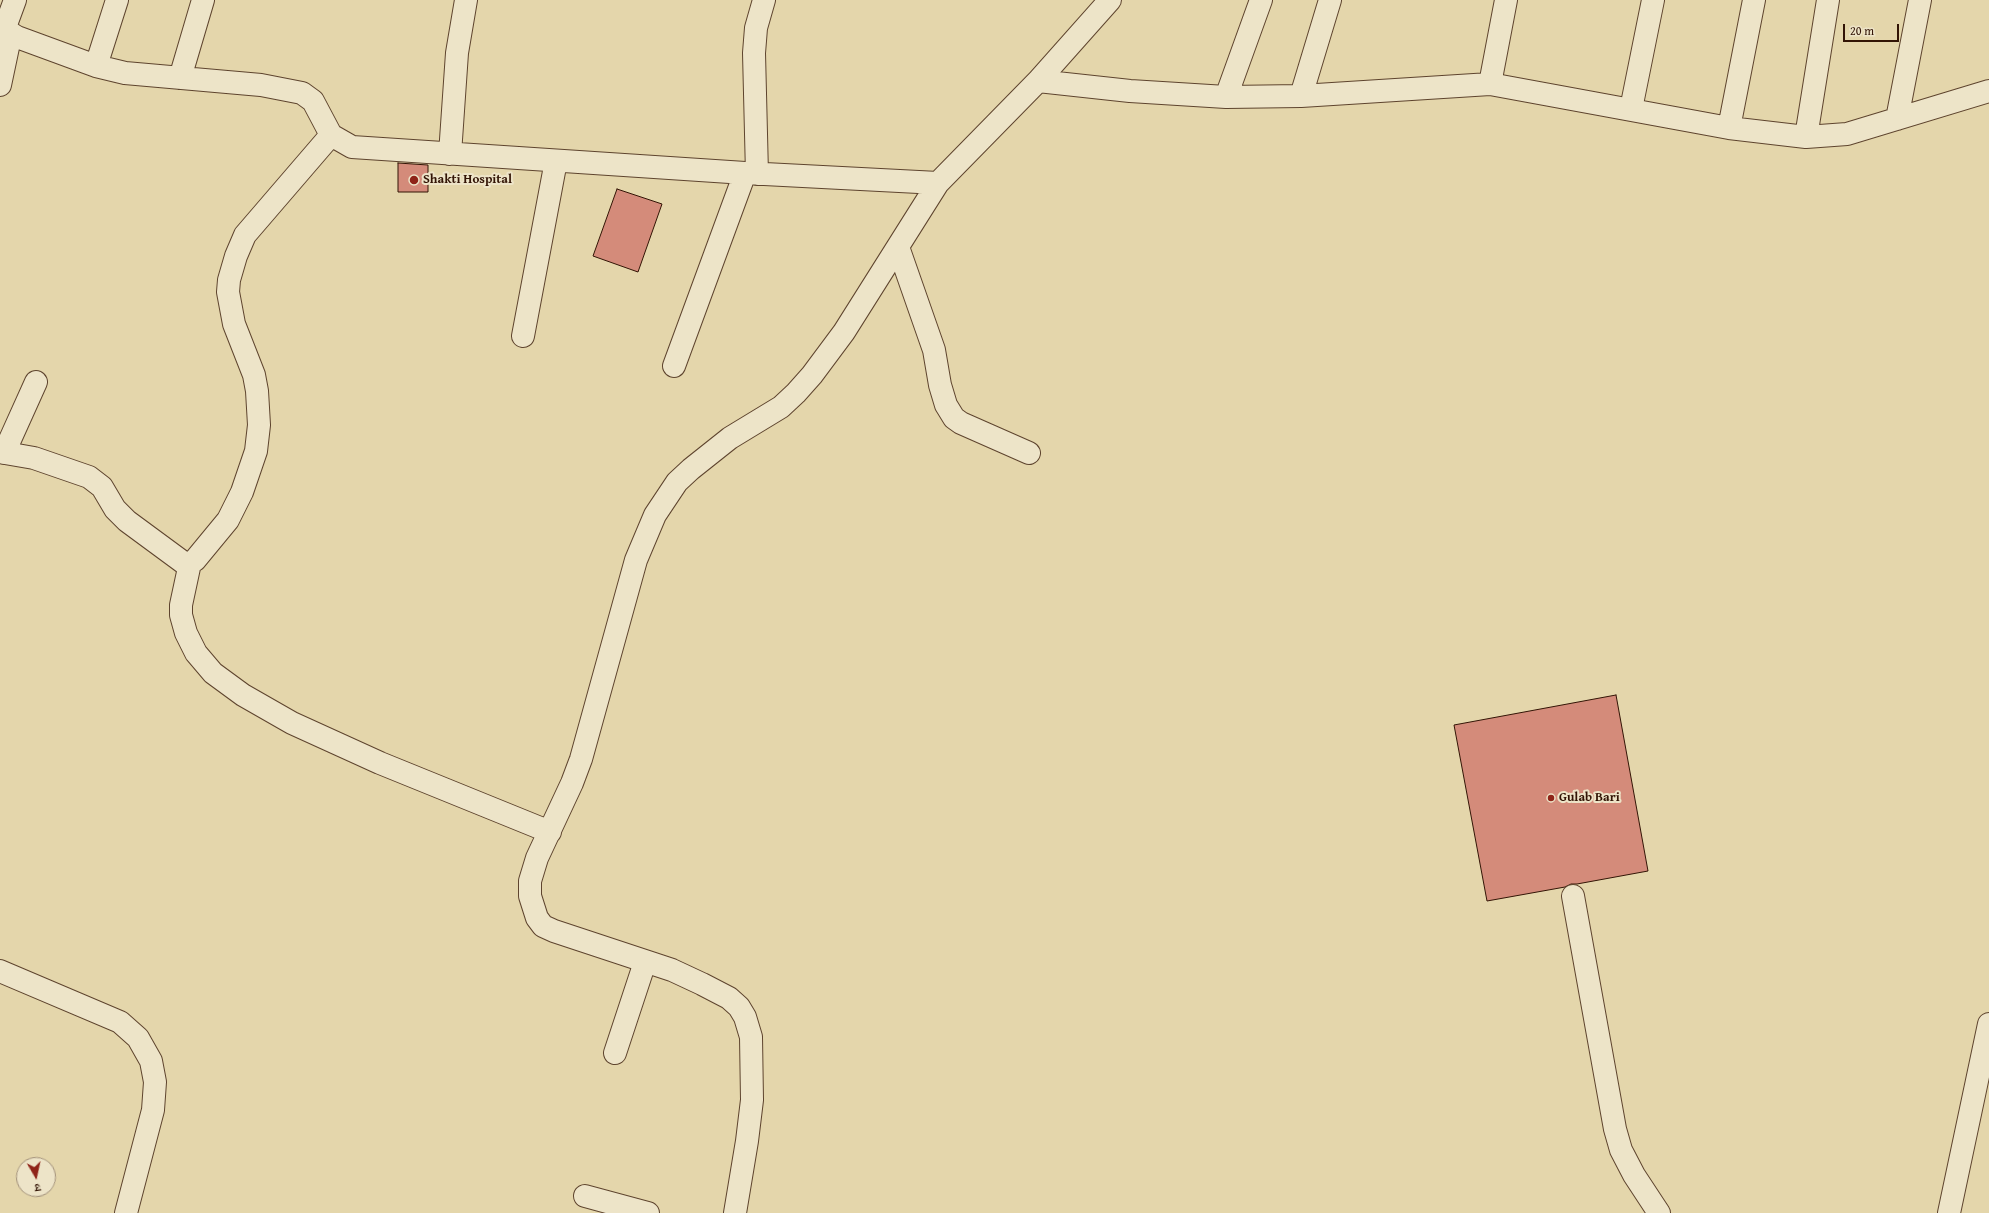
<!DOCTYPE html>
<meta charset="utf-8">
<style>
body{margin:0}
#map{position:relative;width:1989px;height:1213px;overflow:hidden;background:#e4d6ab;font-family:"Gentium Book Plus","Noto Serif Devanagari",serif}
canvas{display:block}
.north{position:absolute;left:16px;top:1157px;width:40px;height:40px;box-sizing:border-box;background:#ede4c8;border:1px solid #a2917a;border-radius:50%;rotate:171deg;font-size:11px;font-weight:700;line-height:16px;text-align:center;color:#321405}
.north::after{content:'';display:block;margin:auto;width:14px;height:18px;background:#8f2418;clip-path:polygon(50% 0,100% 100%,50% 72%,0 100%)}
.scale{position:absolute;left:1843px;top:24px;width:56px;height:18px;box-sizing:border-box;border:2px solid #321405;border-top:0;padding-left:5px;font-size:12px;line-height:14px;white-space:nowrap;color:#321405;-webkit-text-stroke:3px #ede4c8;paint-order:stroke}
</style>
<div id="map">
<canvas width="1989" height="1213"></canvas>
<div class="north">उ</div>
<div class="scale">20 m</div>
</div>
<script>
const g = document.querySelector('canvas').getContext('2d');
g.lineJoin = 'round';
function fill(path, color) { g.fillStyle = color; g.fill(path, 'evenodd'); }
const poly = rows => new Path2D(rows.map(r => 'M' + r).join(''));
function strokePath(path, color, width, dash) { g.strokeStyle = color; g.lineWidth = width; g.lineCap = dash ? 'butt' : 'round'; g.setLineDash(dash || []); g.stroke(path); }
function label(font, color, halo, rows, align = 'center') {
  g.font = font + ' "Gentium Book Plus",serif'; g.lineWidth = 4; g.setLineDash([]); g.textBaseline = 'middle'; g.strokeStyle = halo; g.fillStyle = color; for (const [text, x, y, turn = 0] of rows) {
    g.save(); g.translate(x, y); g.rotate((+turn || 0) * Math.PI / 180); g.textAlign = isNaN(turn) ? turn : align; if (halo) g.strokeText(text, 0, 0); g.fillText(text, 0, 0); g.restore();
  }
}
const building = poly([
 [398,163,428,165,428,192,398,192,398,163],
 [617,189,662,204,638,272,593,256,617,189],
 [1616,695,1648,871,1577,884,1571,884,1565,887,1487,901,1454,725,1616,695]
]);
const minor = poly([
 [0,27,17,37,96,66,125,73,261,85,302,93,313,101,331,135,352,147,745,173,938,183,1038,81,1130,91,1226,97,1301,96,1490,84,1729,128,1806,137,1847,134,1989,91],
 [4,30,15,0],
 [96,66,117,0],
 [180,78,203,0],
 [1038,81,1110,0],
 [1490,84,1506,0],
 [0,85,11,33],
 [1301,96,1330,0],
 [1226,97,1261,0],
 [1631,109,1653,0],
 [1897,119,1920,0],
 [1729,128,1754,0],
 [1806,137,1828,0],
 [450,154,457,53,466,0],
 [757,174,754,53,756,28,764,0],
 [898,247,934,350,940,385,946,405,954,418,961,423,1029,453],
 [523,336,556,161],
 [674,366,745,173],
 [0,452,34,458,89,477,102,487,115,509,127,521,184,563,190,563,195,560,228,520,242,492,256,451,259,425,257,391,254,375,234,324,228,292,229,280,236,256,245,235,331,135],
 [4,453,36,382],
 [190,563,181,605,181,615,186,633,196,653,213,673,243,695,292,723,380,763,550,832],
 [1573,896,1615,1129,1621,1150,1634,1175,1659,1213],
 [0,971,120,1022,138,1038,151,1061,155,1082,153,1110,126,1213],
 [615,1053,645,962],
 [585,1196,648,1213],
 [735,1213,747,1141,752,1100,751,1037,745,1017,739,1007,729,998,702,984,672,970,554,931,543,926,537,918,530,896,530,881,537,858,572,783,581,759,636,560,655,515,677,482,691,469,730,438,781,407,796,393,812,375,844,332,938,183],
 [1949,1213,1989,1024]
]);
const markers = [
 [414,180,5,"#8f2418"],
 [1551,798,4,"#8f2418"]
];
const poiNames = [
 ["Shakti Hospital",423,180],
 ["Gulab Bari",1559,798]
];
fill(building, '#d48b7a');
strokePath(building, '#321405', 1);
strokePath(minor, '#5e442e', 24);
strokePath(minor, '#ede4c8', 22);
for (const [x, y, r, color] of markers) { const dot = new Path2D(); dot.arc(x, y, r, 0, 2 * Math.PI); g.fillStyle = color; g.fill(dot); strokePath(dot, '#ede4c8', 1.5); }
label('bold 13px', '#321405', '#ede4c8', poiNames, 'left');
</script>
